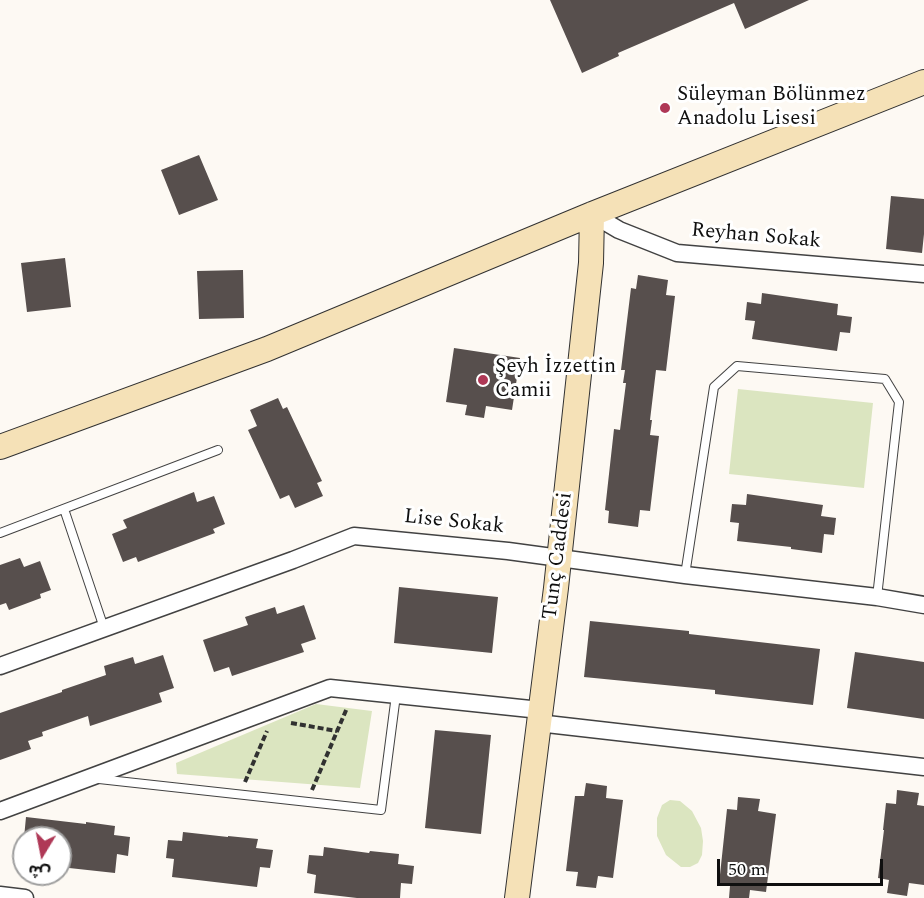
<!DOCTYPE html>
<meta charset="utf-8">
<style>
body{margin:0}
#map{position:relative;width:924px;height:898px;overflow:hidden;background:#fdf9f3;font-family:Spectral,"Noto Sans Arabic",serif}
canvas{display:block}
.north{position:absolute;left:12px;top:826px;width:60px;height:60px;box-sizing:border-box;background:#fff;border:2px solid #9f9f9f;border-radius:50%;rotate:190deg;font-size:16px;font-weight:700;line-height:24px;text-align:center;color:#0f0f0f}
.north::after{content:'';display:block;margin:auto;width:21px;height:27px;background:#af3856;clip-path:polygon(50% 0,100% 100%,50% 72%,0 100%)}
.scale{position:absolute;left:717px;top:859px;width:166px;height:27px;box-sizing:border-box;border:3px solid #0f0f0f;border-top:0;padding-left:8px;font-size:18px;line-height:21px;white-space:nowrap;color:#0f0f0f;-webkit-text-stroke:4px #fff;paint-order:stroke}
</style>
<div id="map">
<canvas width="924" height="898"></canvas>
<div class="north">ش</div>
<div class="scale">50 m</div>
</div>
<script>
const g = document.querySelector('canvas').getContext('2d');
g.lineJoin = 'round';
function fill(path, color) { g.fillStyle = color; g.fill(path, 'evenodd'); }
const poly = rows => new Path2D(rows.map(r => 'M' + r).join(''));
function strokePath(path, color, width, dash) { g.strokeStyle = color; g.lineWidth = width; g.lineCap = dash ? 'butt' : 'round'; g.setLineDash(dash || []); g.stroke(path); }
function label(font, color, halo, rows, align = 'center') {
  g.font = font + ' Spectral,serif'; g.lineWidth = 6; g.setLineDash([]); g.textBaseline = 'middle'; g.strokeStyle = halo; g.fillStyle = color; for (const [text, x, y, turn = 0] of rows) {
    g.save(); g.translate(x, y); g.rotate((+turn || 0) * Math.PI / 180); g.textAlign = isNaN(turn) ? turn : align; if (halo) g.strokeText(text, 0, 0); g.fillText(text, 0, 0); g.restore();
  }
}
const green = poly([
 [738,389,873,403,864,488,729,474],
 [316,704,372,711,360,788,177,774,176,763],
 [670,800,680,801,692,811,701,828,703,841,702,855,698,863,690,867,681,867,666,855,657,836,657,818,662,805]
]);
const building = poly([
 [550,0,809,0,745,29,734,3,618,53,619,56,582,73],
 [199,155,218,200,179,215,161,170],
 [891,196,924,199,924,234,922,253,886,249],
 [65,258,71,307,27,312,21,263],
 [243,270,244,318,199,319,197,271],
 [638,275,668,280,666,295,675,296,666,371,656,370,650,420,652,420,650,435,659,436,650,511,640,510,638,527,608,523,609,511,605,510,614,429,620,430,626,383,623,383,625,370,621,370,631,288,636,289],
 [762,293,838,304,837,315,852,317,850,333,840,332,837,351,752,339,755,321,745,320,747,302,761,304],
 [454,348,520,358,512,410,486,406,484,418,465,415,467,405,446,402],
 [278,398,283,409,287,407,322,481,317,483,323,496,295,508,289,495,280,499,248,430,257,426,250,410],
 [194,492,197,502,214,496,225,524,213,529,215,533,138,562,136,557,123,562,112,534,127,528,123,520],
 [747,494,823,505,821,516,836,518,834,535,824,534,822,553,791,549,791,547,737,541,739,523,730,522,732,504,746,505],
 [20,558,24,567,40,561,51,590,40,594,41,598,9,610,6,603,0,605,0,565],
 [399,587,498,597,492,653,394,643],
 [304,605,316,639,301,644,304,652,232,676,229,667,214,672,203,640,248,625,245,617,275,607,277,614],
 [590,621,689,631,689,634,820,649,813,705,715,694,715,690,584,677],
 [855,652,924,662,924,719,847,708],
 [163,655,174,688,159,693,162,702,90,726,88,716,42,732,43,736,28,741,31,749,0,760,0,713,62,692,62,690,106,675,104,666,133,657,135,664],
 [435,730,491,735,481,834,425,828],
 [586,783,607,786,606,798,623,800,613,878,598,876,596,888,576,886,578,872,566,871,575,796,584,796],
 [897,790,919,793,917,805,924,806,924,885,909,883,907,896,887,893,889,880,878,878,884,830,883,830,886,803,896,804],
 [738,797,760,799,758,811,776,814,766,892,750,890,749,898,729,898,730,886,719,884,727,809,737,810],
 [26,817,86,824,86,822,115,826,114,835,130,837,128,856,117,854,115,873,60,867,60,838,24,838],
 [183,832,228,837,228,836,258,839,256,848,273,850,270,868,260,867,257,887,172,877,174,859,166,858,168,840,182,841],
 [324,847,369,853,370,851,399,854,398,864,414,866,412,884,401,883,400,898,357,898,314,893,316,875,307,873,309,855,323,856]
]);
const path = poly([
 [291,723,337,731],
 [245,782,267,731],
 [312,790,347,708]
]);
const lane = poly([
 [64,509,104,628],
 [0,533,218,450],
 [685,575,714,387,737,366,885,379,899,402,877,597],
 [99,779,381,810,396,695]
]);
const street = poly([
 [592,214,619,230,677,253,924,274],
 [0,666,293,560,354,536,508,551,685,575,877,597,924,605],
 [538,723,924,767],
 [0,811,330,688,540,710],
 [0,895,25,898]
]);
const secondary = poly([
 [0,447,267,349,592,214,924,82],
 [517,898,556,588,591,263,592,214]
]);
const markers = [
 [665,108,6,"#af3856"],
 [483,380,6,"#af3856"]
];
const poiNames = [
 ["Süleyman Bölünmez",677,96],
 ["Anadolu Lisesi",677,120],
 ["Şeyh İzzettin",495,368],
 ["Camii",495,392]
];
const streetNames = [
 ["Reyhan Sokak",756,237,5],
 ["Lise Sokak",454,523,6],
 ["Tunç Caddesi",559,556,-83]
];
fill(green, '#dbe5c0');
fill(building, '#574f4d');
strokePath(lane, '#424242', 10);
strokePath(street, '#424242', 19);
strokePath(secondary, '#313131', 26);
strokePath(path, '#313131', 4, [6, 3]);
strokePath(lane, '#fff', 8);
strokePath(street, '#fff', 16);
strokePath(secondary, '#f5e1b7', 24);
for (const [x, y, r, color] of markers) { const dot = new Path2D(); dot.arc(x, y, r, 0, 2 * Math.PI); g.fillStyle = color; g.fill(dot); strokePath(dot, '#fff', 2); }
label('21px', '#0f0f0f', '#fff', poiNames, 'left');
label('21px', '#0f0f0f', '#fff', streetNames);
</script>
